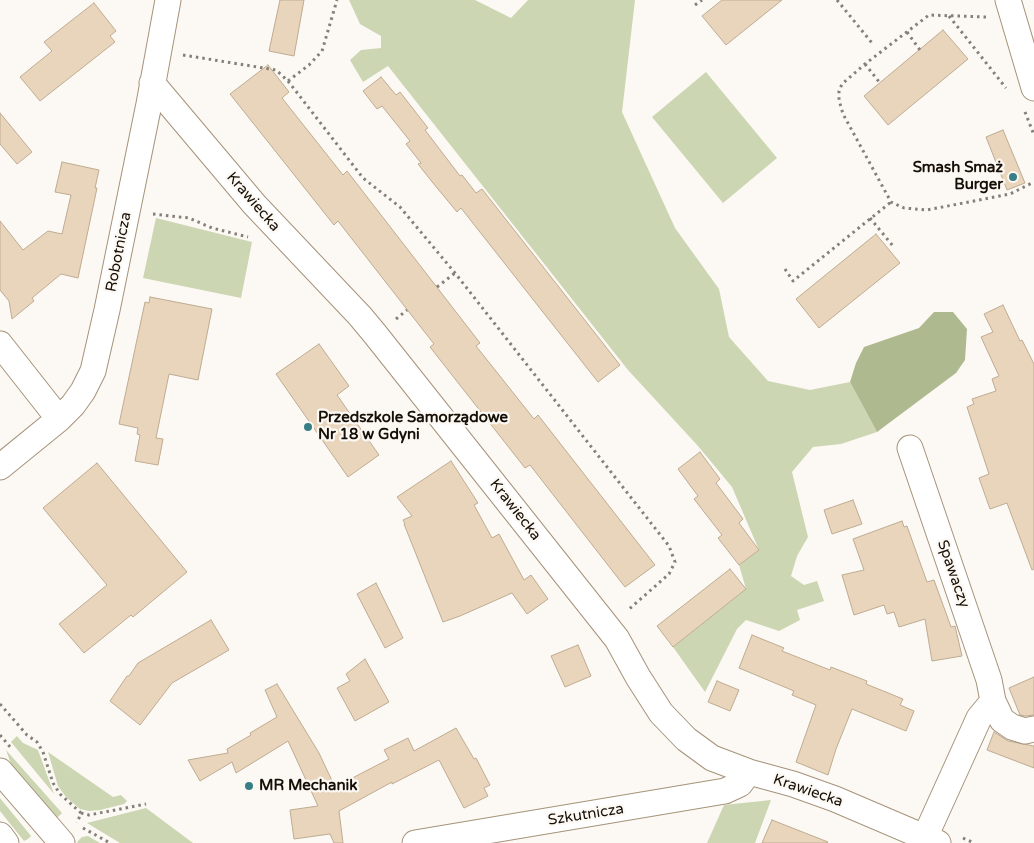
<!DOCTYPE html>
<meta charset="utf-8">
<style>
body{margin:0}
canvas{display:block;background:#fcf8f3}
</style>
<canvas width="1034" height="843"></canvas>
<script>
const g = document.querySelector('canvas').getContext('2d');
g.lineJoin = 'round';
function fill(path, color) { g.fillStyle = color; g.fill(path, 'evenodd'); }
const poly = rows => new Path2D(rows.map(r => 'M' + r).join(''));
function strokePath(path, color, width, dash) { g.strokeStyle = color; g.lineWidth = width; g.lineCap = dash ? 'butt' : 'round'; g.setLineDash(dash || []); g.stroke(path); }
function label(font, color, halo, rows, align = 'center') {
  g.font = font + ' "Varela Round",sans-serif'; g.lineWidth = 4.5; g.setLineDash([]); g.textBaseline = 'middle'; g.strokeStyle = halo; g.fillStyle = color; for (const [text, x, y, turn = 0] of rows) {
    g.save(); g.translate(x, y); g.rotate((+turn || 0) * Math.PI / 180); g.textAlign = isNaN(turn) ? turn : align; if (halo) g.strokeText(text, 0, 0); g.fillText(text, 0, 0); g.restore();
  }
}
const green = poly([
 [349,0,475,0,511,18,528,0,635,0,622,112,675,228,719,289,729,337,768,381,810,390,850,382,877,432,841,444,813,447,792,472,808,537,797,556,791,576,804,585,817,581,824,601,797,610,800,620,779,631,746,620,737,629,705,692,673,647,746,589,739,565,759,550,732,487,698,446,628,370,388,66,363,82,350,60,361,50,381,48,381,36,360,24],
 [706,72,777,158,723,203,652,117],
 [156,218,252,242,241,298,143,278],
 [17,736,23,743,38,750,54,794,11,742],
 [6,750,62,813,57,818,11,764],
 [48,752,113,797,121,795,127,801,124,804,100,810,89,811,80,809,66,797,58,786],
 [0,798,31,836,28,839,24,841,0,811],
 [771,800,755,843,707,843,724,805],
 [146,808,193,843,120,843,87,823],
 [88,836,100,843,78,843,77,842,82,837]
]);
const forest = poly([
 [934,312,953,312,967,329,965,360,956,373,877,432,850,382,856,363,864,347,919,328]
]);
const building = poly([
 [280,0,304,0,294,56,269,51,280,0],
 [722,0,782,0,726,45,702,16,722,0],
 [94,3,116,31,110,36,115,42,40,101,20,77,52,51,44,42,94,3],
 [943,30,968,59,888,125,864,96,943,30],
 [268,65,289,92,282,98,343,175,347,171,480,343,476,346,534,419,538,415,655,565,625,587,530,465,525,468,430,347,434,344,338,221,334,225,230,94,268,65],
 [381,77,396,95,400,92,428,128,425,130,460,176,462,175,476,193,482,189,620,365,598,382,461,208,457,212,433,183,418,164,421,163,406,144,410,141,382,106,377,109,363,91,381,77],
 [0,113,32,152,17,164,0,144,0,113],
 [1003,130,1025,183,1007,190,986,137,1003,130],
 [62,162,99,170,95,188,97,188,78,278,61,274,32,298,34,301,12,319,9,301,0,290,0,221,23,250,48,231,62,234,71,195,55,192,62,162],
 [876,234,900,263,819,328,796,299,876,234],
 [150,297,212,309,198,380,169,374,156,438,163,439,158,465,135,461,140,435,137,434,138,428,119,424,145,302,149,303,150,297],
 [1003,305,1020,341,1022,340,1034,364,1034,569,1032,570,1007,503,990,509,979,478,989,474,967,407,974,404,972,399,996,391,992,379,999,376,981,337,993,332,984,314,1003,305],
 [319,344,349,386,337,395,379,455,348,477,276,374,319,344],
 [700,452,720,479,716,483,743,519,739,523,759,550,739,565,718,538,722,535,694,499,698,496,678,469,700,452],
 [451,461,478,503,474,505,492,538,499,534,524,580,531,575,548,599,527,614,512,593,460,616,443,622,404,524,405,524,403,520,412,516,397,497,451,461],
 [97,463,187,572,133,617,131,615,84,653,59,624,107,585,43,508,97,463],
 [853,500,862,524,832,534,824,510,853,500],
 [902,521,904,527,907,526,927,582,934,580,951,627,955,626,962,656,932,661,925,619,899,627,894,612,887,614,884,605,854,615,842,575,864,570,853,539,902,521],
 [730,569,746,589,673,647,657,626,730,569],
 [376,583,403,638,385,648,357,594,376,583],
 [211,620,229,650,172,683,140,725,110,701,127,676,129,676,138,663,211,620],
 [752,635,784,648,782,651,830,670,831,667,867,681,866,684,903,699,900,705,914,711,906,731,852,709,836,749,828,775,796,762,816,705,792,695,794,691,739,668,752,635],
 [578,645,591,676,565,687,551,656,578,645],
 [365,659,389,702,355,721,337,688,350,681,346,674,365,659],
 [1034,677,1034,715,1026,716,1020,715,1009,688,1034,677],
 [717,681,739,690,730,711,708,702,717,681],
 [277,684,319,753,335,787,389,759,384,750,408,738,414,751,456,728,474,759,476,758,490,785,484,788,488,796,464,808,439,760,392,784,392,782,339,811,343,843,334,843,330,834,294,839,290,810,318,806,288,741,236,773,232,762,200,781,188,760,228,753,227,749,251,735,250,733,277,717,265,690,277,684],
 [994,732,1008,741,1034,746,1034,768,987,750,994,732],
 [772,820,828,842,827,843,762,843,772,820]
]);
const path = poly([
 [837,0,872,43],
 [695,5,702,0],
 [949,16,1006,88],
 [986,17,929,15,865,64,842,84,839,91,839,100,843,114,891,202,904,208,927,210,1010,194,1034,182],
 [907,32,920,50],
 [183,55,276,70,288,81,309,65,322,51,337,0],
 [865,64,880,83],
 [288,81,363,178,400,207,455,273,669,546,675,562,669,574,627,611],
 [1025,112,1034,135],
 [153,214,189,218,212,228,248,237],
 [870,218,893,246],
 [785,269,793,281,891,202],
 [437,287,455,273],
 [396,319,407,310],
 [0,704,27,735,37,742,43,752,53,783,60,794,81,813,77,823],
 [0,735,11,748],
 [81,813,89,815,146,804],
 [83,828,110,843],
 [963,838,974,843]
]);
const minor = poly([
 [1008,0,1034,88],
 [152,83,254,204,360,316,375,334,617,639,638,677,661,713,686,739,712,758,749,772,793,784,835,799,938,843],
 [0,344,59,419],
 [910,448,989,680,993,701,1002,720,1012,727,1025,731,1034,729],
 [0,467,59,419,73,405,83,391,93,371,107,310,149,104,168,0],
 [0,771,62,843],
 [0,835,6,843],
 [925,837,979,718,993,701],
 [415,843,725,791,740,784,749,772]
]);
const markers = [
 [1013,177,5,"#377e86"],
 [308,427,5,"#377e86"],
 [249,786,5,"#377e86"]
];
const poiNames = [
 ["Smash Smaż",1003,168,"right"],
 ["Burger",1003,185,"right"],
 ["Przedszkole Samorządowe",318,418],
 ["Nr 18 w Gdyni",318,435],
 ["MR Mechanik",259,786]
];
const streetNames = [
 ["Krawiecka",253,202,49],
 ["Robotnicza",119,252,-79],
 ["Krawiecka",515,510,52],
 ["Spawaczy",953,574,71],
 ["Krawiecka",808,791,19],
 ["Szkutnicza",586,815,-9]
];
fill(green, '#cdd6b2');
fill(forest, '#afb98f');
fill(building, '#e9d5bb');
strokePath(building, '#beab92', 1);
strokePath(minor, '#a6937b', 27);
strokePath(path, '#847f78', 3, [2.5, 4]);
strokePath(minor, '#fff', 25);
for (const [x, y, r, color] of markers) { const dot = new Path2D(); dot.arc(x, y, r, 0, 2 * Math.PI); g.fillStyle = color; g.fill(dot); strokePath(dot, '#fcf8f3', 2); }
label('bold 15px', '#160f06', '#fcf8f3', poiNames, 'left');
label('15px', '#160f06', '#fcf8f3', streetNames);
</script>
